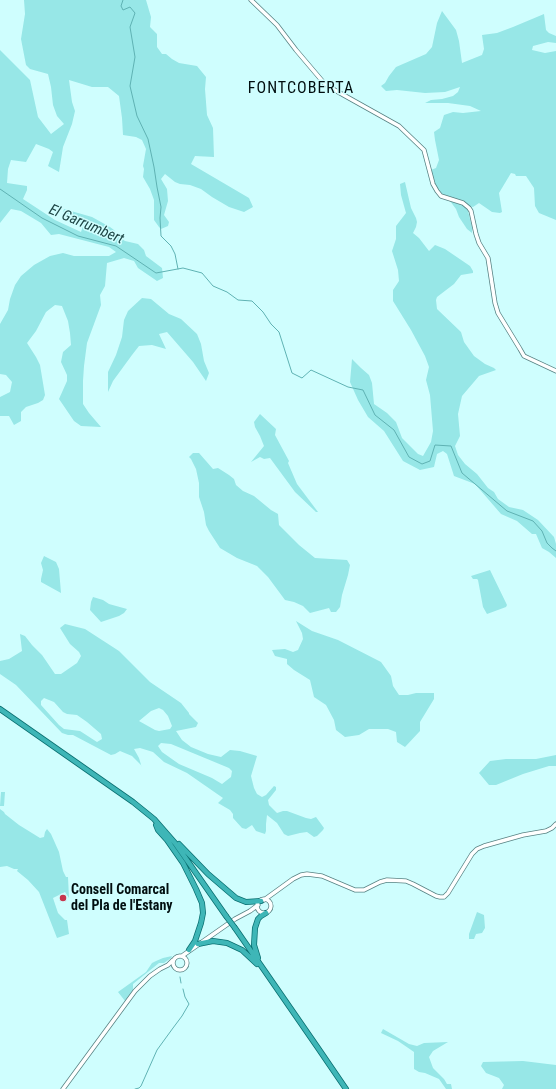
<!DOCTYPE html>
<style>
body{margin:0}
canvas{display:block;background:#cffefe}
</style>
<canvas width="556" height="1089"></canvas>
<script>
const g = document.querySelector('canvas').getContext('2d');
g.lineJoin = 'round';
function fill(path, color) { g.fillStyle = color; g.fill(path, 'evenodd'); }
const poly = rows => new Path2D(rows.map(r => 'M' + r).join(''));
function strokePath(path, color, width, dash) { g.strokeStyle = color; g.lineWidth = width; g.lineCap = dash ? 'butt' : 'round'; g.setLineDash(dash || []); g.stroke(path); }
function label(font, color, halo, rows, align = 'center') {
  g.font = font + ' "Roboto Condensed",sans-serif'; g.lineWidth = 3; g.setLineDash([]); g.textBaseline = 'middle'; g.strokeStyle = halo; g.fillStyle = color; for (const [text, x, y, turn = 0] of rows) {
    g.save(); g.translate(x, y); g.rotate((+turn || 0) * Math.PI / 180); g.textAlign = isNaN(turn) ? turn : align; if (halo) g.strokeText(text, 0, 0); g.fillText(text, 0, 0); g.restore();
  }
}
const green = poly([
 [24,0,146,0,151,17,150,27,157,34,157,47,162,54,166,54,172,59,179,63,197,66,206,77,205,89,207,115,213,128,214,157,195,156,191,164,249,198,253,207,244,212,229,207,212,197,201,189,190,185,180,184,175,182,165,174,161,179,167,189,168,201,164,215,169,222,168,226,161,229,159,227,154,220,154,200,150,189,143,177,144,169,143,166,146,149,142,140,136,137,123,135,122,118,119,96,108,87,92,87,69,80,72,102,75,111,72,124,63,147,59,172,48,166,53,152,49,149,36,144,26,162,11,160,8,169,7,183,27,186,27,190,23,199,55,220,81,232,83,226,75,219,63,213,64,209,92,217,110,227,114,230,119,237,125,241,138,244,144,250,146,256,162,268,163,278,157,281,138,268,134,261,124,258,107,263,105,286,100,295,101,305,87,343,84,366,83,381,83,404,89,413,101,427,81,426,74,421,59,399,67,381,67,375,61,362,63,352,71,345,70,333,68,321,62,306,55,305,46,312,36,331,27,343,36,357,40,365,45,395,43,400,38,403,26,407,21,412,21,421,14,425,9,416,0,416,0,397,10,392,12,382,6,375,0,374,0,324,8,310,10,299,15,285,21,276,34,265,50,256,63,253,74,256,109,256,116,252,109,247,59,234,51,235,41,223,21,211,11,209,0,223,0,50,30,80,38,117,51,134,64,124,57,116,53,105,51,87,48,74,30,69,26,65,21,39,25,14],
 [442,11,456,30,459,41,462,63,482,55,484,49,482,35,497,33,513,27,544,14,546,30,549,33,556,36,556,43,548,42,533,46,532,50,545,53,556,51,556,220,539,213,535,206,534,188,526,176,516,176,515,174,511,173,499,193,502,212,500,213,492,212,479,203,473,207,469,206,468,211,472,227,472,233,467,229,459,217,456,209,447,197,441,193,435,184,431,170,436,168,439,160,435,140,434,132,440,128,444,115,453,112,463,113,481,111,470,106,448,103,425,103,431,100,442,99,453,96,458,92,460,87,445,92,425,93,397,90,386,91,381,86,385,83,389,76,396,67,426,54,432,47,437,23],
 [405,182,411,208,416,218,417,222,416,227,413,233,419,238,429,251,435,245,445,249,470,266,473,271,473,273,461,275,454,284,437,297,436,300,437,309,461,332,464,342,474,356,485,364,494,368,496,370,479,376,462,396,458,414,460,436,455,446,458,455,465,464,477,474,488,488,494,492,498,499,509,507,523,510,538,520,554,537,556,544,556,558,549,552,542,548,536,534,532,534,517,521,501,514,475,484,454,476,447,454,443,451,437,454,434,467,420,470,403,461,384,431,368,417,358,400,350,382,352,359,361,368,369,375,372,383,374,404,387,413,396,422,402,438,418,454,423,456,431,442,433,431,430,395,426,380,429,367,425,356,411,330,393,301,393,290,399,281,398,270,392,251,396,239,396,226,406,213,401,195,400,184],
 [142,298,151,299,169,314,181,319,197,334,201,344,204,361,209,373,206,381,193,362,167,332,159,334,166,349,152,345,139,346,132,355,113,381,108,392,108,372,116,355,122,337,124,320,128,311],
 [260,414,276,429,275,435,289,461,288,463,297,484,318,512,316,512,295,492,270,458,264,459,260,457,251,462,264,446,260,436,255,427,254,422],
 [193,453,199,453,213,469,218,468,229,475,234,479,236,485,243,491,254,496,271,510,278,514,279,525,299,545,315,558,347,560,350,565,348,575,342,595,340,607,336,612,331,612,329,608,310,613,303,606,294,602,285,600,268,577,257,566,237,558,220,548,209,531,206,525,204,512,199,497,199,483,196,469,191,459,189,457],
 [44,556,56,562,59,569,61,593,41,582,41,579,43,570,41,563],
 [490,570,507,605,506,607,487,614,483,607,478,580,477,579,473,579,471,576],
 [93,597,103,600,109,604,127,609,124,613,119,616,101,622,90,610,91,602],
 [296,621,312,631,338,640,381,662,391,676,393,686,399,695,408,695,416,693,434,693,434,699,420,722,420,731,405,747,397,742,396,732,388,729,369,729,359,735,345,737,336,730,334,720,326,705,314,697,310,680,294,670,287,664,287,659,275,656,272,650,285,649,293,652,298,650,303,639,302,633],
 [65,624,85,629,119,651,150,682,181,703,189,713,189,714,198,723,196,727,176,731,182,740,191,747,208,754,221,757,230,750,240,751,257,756,251,776,254,788,257,794,262,797,266,795,274,786,276,787,276,790,268,800,269,805,277,813,283,811,287,811,306,818,311,819,316,817,324,828,323,830,317,836,314,837,307,832,300,833,288,836,284,834,277,823,267,815,266,824,266,831,265,834,256,831,252,825,246,829,242,828,233,818,233,814,230,810,218,803,223,798,187,773,164,762,153,752,140,748,134,749,139,758,142,768,141,765,132,756,120,751,115,754,111,755,73,735,68,735,62,733,16,685,0,674,0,661,9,659,22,651,20,634,25,636,32,645,42,655,55,674,61,674,77,663,81,656,79,652,70,644,60,628],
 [44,698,54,702,63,712,67,714,77,715,87,722,101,734,102,739,97,742,80,731,64,729,59,725,41,705,41,701],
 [159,708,163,710,168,716,172,726,170,729,159,731,155,730,139,721,151,711],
 [161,743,171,744,229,768,232,771,231,777,222,784,212,778,179,764,162,752,158,746],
 [556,755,556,766,549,766,523,774,496,785,489,785,479,773,490,761,506,759,536,759],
 [1,792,5,792,4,806,0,806],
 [0,809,4,812,5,814,19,825,40,838,44,837,45,832,47,829,51,834,59,852,63,871,66,877,68,877,69,898,65,892,53,898,58,913,65,920,67,920,69,934,57,938,39,892,28,880,17,871,18,869,14,869,7,866,0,867],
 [477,912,484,915,485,928,482,933,476,934,474,939,469,939,469,934],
 [172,956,171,958,164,963,159,963,133,984,133,990,125,1001,118,992,146,972,152,963,156,961,163,958],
 [383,1029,409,1044,417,1046,424,1043,448,1042,433,1051,429,1057,433,1068,444,1079,447,1084,451,1084,452,1089,446,1089,439,1079,425,1073,419,1072,414,1069,414,1052,398,1041,381,1033],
 [523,1061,556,1065,556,1089,502,1089,504,1085,499,1078,486,1073,481,1066,483,1062]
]);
const stream = poly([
 [123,0,121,6,123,10,130,7,135,13,130,27,135,57,130,86,137,116,148,139,154,167,157,187,161,207,160,218,161,236,171,246,175,254,178,269],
 [0,189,42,218,78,236,116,246,156,273,183,268,202,273,213,286,227,292,238,300,252,301,263,312,271,324,279,332,292,373,302,378,311,370,348,387,363,390,375,415,394,430,409,457,422,464,430,461,435,445,451,446,462,473,507,511,533,521,542,531,547,543,552,548,556,551],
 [180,977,181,983],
 [135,1089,139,1088,141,1086,157,1050,173,1028,182,1016,189,1004,185,997,183,989]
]);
const tertiary = poly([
 [251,0,277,25,296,50,324,83,331,88,399,126,424,150,433,184,437,191,441,196,463,203,469,208,471,211,476,234,479,243,488,258,495,303,498,313,520,349,524,356,556,371],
 '257 906a7 7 0 1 1 14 0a7 7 0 1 1-14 0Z',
 [264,900,293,879,301,875,307,874,322,876,355,890,364,890,380,882,387,880,406,881,413,884,436,896,440,897,444,897,448,893,472,854,477,849,484,846,523,835,546,831,552,828,556,824],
 '173 963a7 7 0 1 1 14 0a7 7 0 1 1-14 0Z',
 [182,956,235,919,250,911,258,905],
 [63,1089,135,991,150,976,160,969,168,965,173,960]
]);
const trunk = poly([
 [0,709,133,802,154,819,175,843,226,916],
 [156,825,158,830,167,840,183,863,196,889,202,903,203,913,201,923,195,941,189,950],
 [179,844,208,874,236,898,246,902,261,901],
 [235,928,318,1048,346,1089],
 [198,944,213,941,227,943,242,950,257,964],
 [258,958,254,945,255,928,258,919,261,916,266,913]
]);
const trunkBridge = poly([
 [226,916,235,928]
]);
const markers = [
 [63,898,4,"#c7364e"]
];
const poiNames = [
 ["Consell Comarcal",71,890],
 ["del Pla de l'Estany",71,906]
];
const waterNames = [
 ["El Garrumbert",86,225,23]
];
const quarterNames = [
 ["FONTCOBERTA",301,89]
];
fill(green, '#97e7e7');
strokePath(stream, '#5fb2b3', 1);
strokePath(tertiary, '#578283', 5);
strokePath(trunk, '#096f70', 6);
strokePath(tertiary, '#fff', 3.5);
strokePath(trunk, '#3eb6b7', 4.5);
strokePath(trunkBridge, '#096f70', 6, []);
strokePath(trunkBridge, '#3eb6b7', 4.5);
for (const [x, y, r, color] of markers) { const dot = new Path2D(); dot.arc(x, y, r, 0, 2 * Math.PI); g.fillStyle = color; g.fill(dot); strokePath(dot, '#cffefe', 1.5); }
label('bold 14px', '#010e0f', '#cffefe', poiNames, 'left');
label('italic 15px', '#1e4646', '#cffefe', waterNames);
g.letterSpacing = '1px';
label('16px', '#010e0f', '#cffefe', quarterNames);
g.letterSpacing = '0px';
</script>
